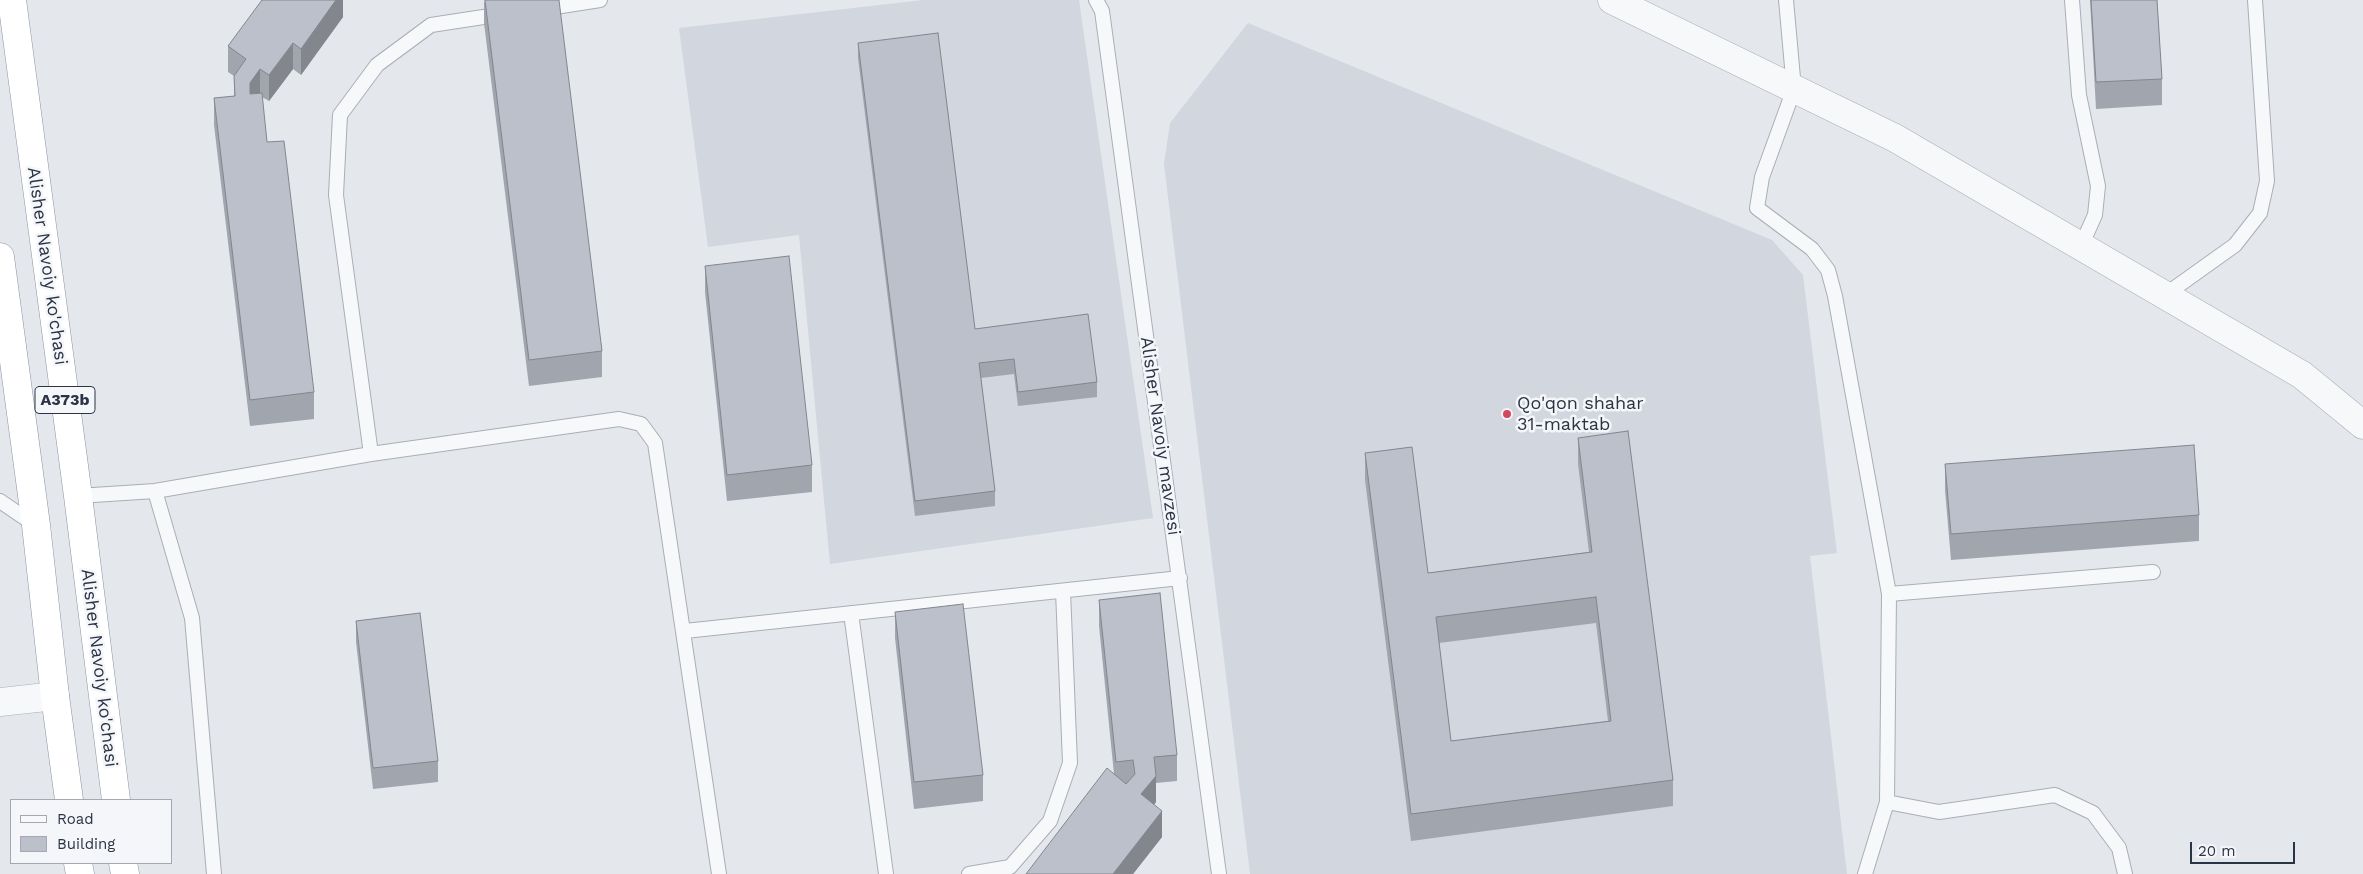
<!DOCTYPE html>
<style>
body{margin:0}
#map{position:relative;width:2363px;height:874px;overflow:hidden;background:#e4e7ec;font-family:"Work Sans",sans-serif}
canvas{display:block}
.legend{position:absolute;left:10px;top:799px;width:162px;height:65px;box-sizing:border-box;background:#f4f6f9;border:1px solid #a4a8b1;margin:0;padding:6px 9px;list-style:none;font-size:15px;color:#2b3445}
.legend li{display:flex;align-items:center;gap:10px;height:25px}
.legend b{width:25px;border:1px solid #a4a8b1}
.scale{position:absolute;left:2190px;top:842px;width:105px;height:22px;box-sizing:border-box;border:2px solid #2b3445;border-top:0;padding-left:6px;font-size:15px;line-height:18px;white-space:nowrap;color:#2b3445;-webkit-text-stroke:4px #f4f6f9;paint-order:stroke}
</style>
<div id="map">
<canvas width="2363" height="874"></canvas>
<ul class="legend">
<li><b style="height:6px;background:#f7f8fa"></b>Road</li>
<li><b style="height:14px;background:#bbc0ca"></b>Building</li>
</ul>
<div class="scale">20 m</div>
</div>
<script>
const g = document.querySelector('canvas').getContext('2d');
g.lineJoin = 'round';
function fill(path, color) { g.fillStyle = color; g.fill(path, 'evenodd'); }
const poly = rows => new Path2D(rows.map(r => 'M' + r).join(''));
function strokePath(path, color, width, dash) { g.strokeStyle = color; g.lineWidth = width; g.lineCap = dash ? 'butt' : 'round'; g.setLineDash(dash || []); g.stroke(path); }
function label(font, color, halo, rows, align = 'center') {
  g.font = font + ' "Work Sans",sans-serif'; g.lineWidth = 5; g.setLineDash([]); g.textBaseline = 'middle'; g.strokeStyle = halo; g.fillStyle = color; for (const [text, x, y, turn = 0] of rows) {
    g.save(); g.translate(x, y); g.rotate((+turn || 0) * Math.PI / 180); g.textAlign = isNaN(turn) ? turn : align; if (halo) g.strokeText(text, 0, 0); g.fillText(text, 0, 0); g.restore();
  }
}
const built = poly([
 [923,0,1079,0,1153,518,830,564,799,235,708,247,679,28],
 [1248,23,1772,240,1803,275,1837,553,1810,556,1847,874,1250,874,1164,164,1170,123]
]);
const service = poly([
 [1096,0,1102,11,1219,874],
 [1786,0,1794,89,1762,177,1757,208,1812,249,1828,270,1835,296,1889,594,1887,802,1865,874],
 [2072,0,2079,95,2098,186,2095,215,2081,246],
 [542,9,600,0],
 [2165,295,2235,245,2260,213,2267,181,2255,0],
 [371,454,336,195,340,115,377,65,431,25,503,14],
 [155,491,192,618,214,874],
 [78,496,155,491,371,454,619,419,641,424,655,443,719,874],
 [0,501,35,525],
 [1889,594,2153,572],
 [851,613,886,874],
 [685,631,1180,578],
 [1887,802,1939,812,2055,795,2093,813,2119,848,2125,874],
 [969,874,1010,867,1050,821,1070,763,1063,591]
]);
const minor = poly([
 [1612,0,1895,138,2302,375,2363,425],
 [0,702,55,696]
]);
const trunk = poly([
 [12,0,78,496,116,800],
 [0,257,36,525,55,696,69,800],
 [78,863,80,874],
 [123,863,125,874]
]);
const wall = poly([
 [343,0,343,17,301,75,293,69,269,101,262,97,267,142,314,392,314,419,250,426,214,125,214,98,234,96,234,76,228,72,228,46],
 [484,0,602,351,602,377,529,386,484,23],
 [2090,0,2157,0,2162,79,2162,105,2096,109],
 [858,43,975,329,1097,382,1097,397,1018,406,1014,374,981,378,995,491,995,506,915,516,858,58],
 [705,266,812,465,812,492,727,501,705,292],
 [1578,438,1673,780,1673,806,1411,841,1365,480,1365,453,1428,573,1589,552,1578,464],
 [1596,623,1608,721,1451,741,1439,643],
 [1945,464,2199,515,2199,541,1951,560,1945,490],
 [1099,600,1177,755,1177,781,1156,783,1156,802,1154,805,1162,837,1133,874,1026,874,1114,774,1099,626],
 [895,612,983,775,983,801,914,809,895,638],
 [356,621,438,761,438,782,373,789,356,642]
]);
const shadedWall = poly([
 [334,0,343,0,343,17,301,75,301,49],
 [293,43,293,69,269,101,269,75],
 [260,69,260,95,250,109,250,83],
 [1156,776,1156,802,1141,821,1141,794],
 [1162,811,1162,837,1133,874,1113,874]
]);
const building = poly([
 [262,0,336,0,301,49,293,43,269,75,260,69,250,83,250,94,262,93,267,142,284,141,314,392,250,400,214,98,235,96,234,76,246,59,228,46,262,0],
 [485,0,559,0,602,351,529,360,485,0],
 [2091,0,2157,0,2162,79,2096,82,2091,0],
 [938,33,975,329,1088,314,1097,382,1018,392,1014,359,979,363,995,491,915,501,858,43,938,33],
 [789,256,812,465,727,475,705,266,789,256],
 [1628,431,1673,780,1411,814,1365,453,1412,447,1428,573,1592,552,1578,438,1628,431],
 [1596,597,1611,721,1451,741,1436,617,1596,597],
 [2194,445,2199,515,1951,534,1945,464,2194,445],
 [1160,593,1177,755,1154,757,1156,776,1141,794,1162,811,1113,874,1026,874,1107,768,1126,784,1135,774,1133,760,1116,762,1099,600,1160,593],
 [963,604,983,775,914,782,895,612,963,604],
 [420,613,438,761,373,768,356,621,420,613]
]);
const markers = [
 [1507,414,5,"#d1495b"]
];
const shields = [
 [65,400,60]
];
const shieldNames = [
 ["A373b",65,400]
];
const streetNames = [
 ["Alisher Navoiy ko'chasi",47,266,82],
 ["Alisher Navoiy mavzesi",1160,436,82],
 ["Alisher Navoiy ko'chasi",99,668,83]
];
const poiNames = [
 ["Qo'qon shahar",1517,404],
 ["31-maktab",1517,425]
];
fill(built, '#d2d6de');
strokePath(service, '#a9aeb7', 16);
strokePath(minor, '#a9aeb7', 29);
strokePath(trunk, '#8b94a3', 29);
strokePath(service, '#f7f8fa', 14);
strokePath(minor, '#f7f8fa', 28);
strokePath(trunk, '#fff', 28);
fill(wall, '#a1a5ae');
fill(shadedWall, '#83868d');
fill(building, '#bbc0ca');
strokePath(building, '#83868d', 1);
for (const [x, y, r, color] of markers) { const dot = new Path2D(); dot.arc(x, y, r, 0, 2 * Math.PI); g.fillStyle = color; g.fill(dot); strokePath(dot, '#f4f6f9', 2); }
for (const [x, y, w] of shields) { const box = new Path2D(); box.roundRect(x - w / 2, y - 13.5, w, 27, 4); g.fillStyle = '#f4f6f9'; g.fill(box); strokePath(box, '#2b3445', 1); }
label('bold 16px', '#2b3445', null, shieldNames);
label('18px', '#2b3445', '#f4f6f9', streetNames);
label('18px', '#2b3445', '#f4f6f9', poiNames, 'left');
</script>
